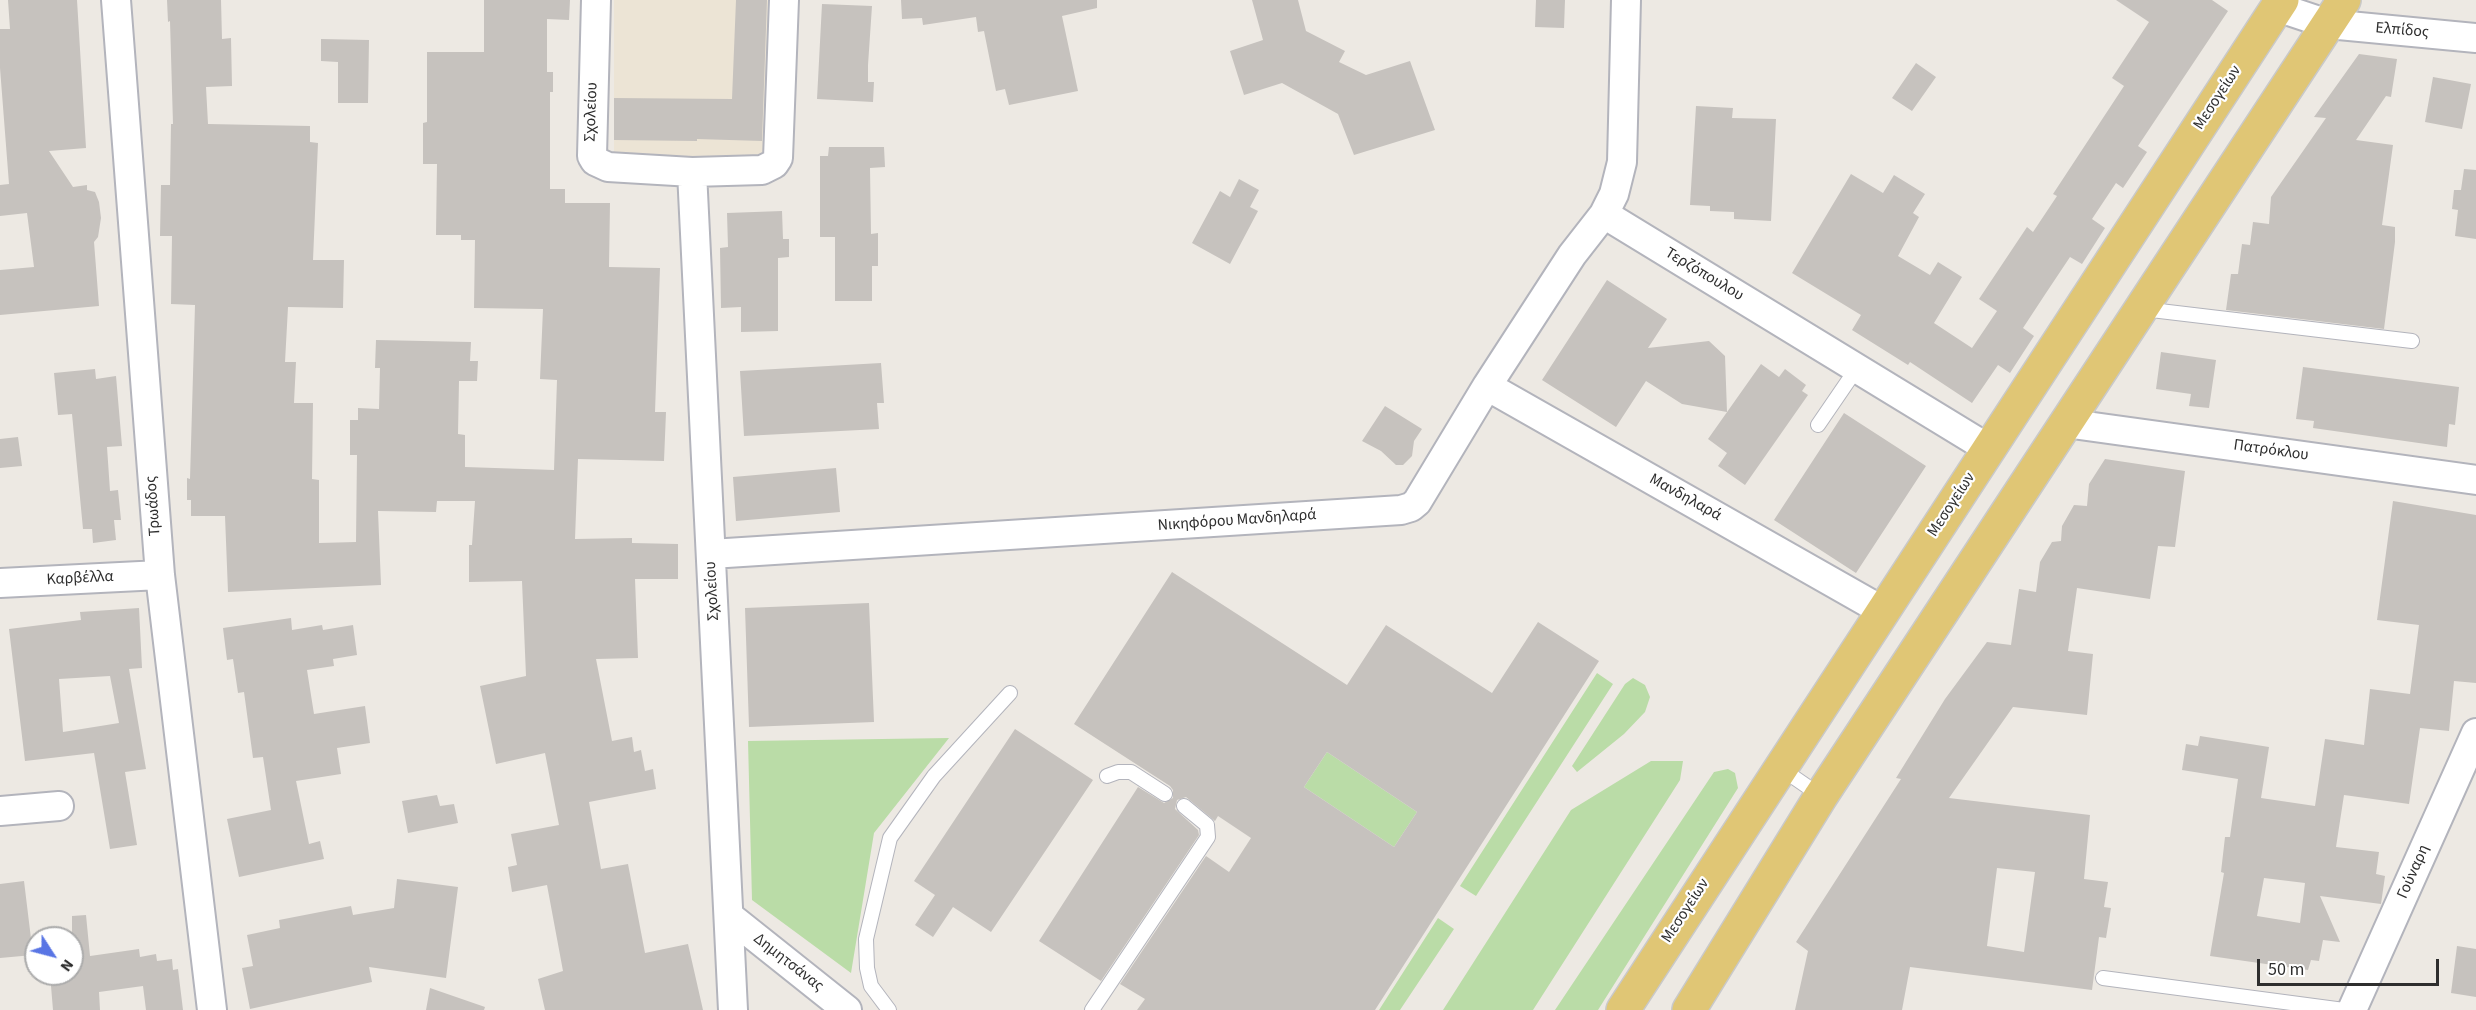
<!DOCTYPE html>
<meta charset="utf-8">
<style>
body{margin:0}
#map{position:relative;width:2476px;height:1010px;overflow:hidden;background:#ede9e3;font-family:"Source Sans 3",sans-serif}
canvas{display:block}
.north{position:absolute;left:24px;top:926px;width:60px;height:60px;box-sizing:border-box;background:#fff;border:2px solid #ababab;border-radius:50%;rotate:126deg;font-size:16px;font-weight:700;line-height:24px;text-align:center;color:#2e2e2e}
.north::after{content:'';display:block;margin:auto;width:21px;height:27px;background:#5975e4;clip-path:polygon(50% 0,100% 100%,50% 72%,0 100%)}
.scale{position:absolute;left:2257px;top:959px;width:182px;height:27px;box-sizing:border-box;border:3px solid #2e2e2e;border-top:0;padding-left:8px;font-size:18px;line-height:21px;white-space:nowrap;color:#2e2e2e;-webkit-text-stroke:4px #fff;paint-order:stroke}
</style>
<div id="map">
<canvas width="2476" height="1010"></canvas>
<div class="north">N</div>
<div class="scale">50 m</div>
</div>
<script>
const g = document.querySelector('canvas').getContext('2d');
g.lineJoin = 'round';
function fill(path, color) { g.fillStyle = color; g.fill(path, 'evenodd'); }
const poly = rows => new Path2D(rows.map(r => 'M' + r).join(''));
function strokePath(path, color, width, dash) { g.strokeStyle = color; g.lineWidth = width; g.lineCap = dash ? 'butt' : 'round'; g.setLineDash(dash || []); g.stroke(path); }
function label(font, color, halo, rows, align = 'center') {
  g.font = font + ' "Source Sans 3",sans-serif'; g.lineWidth = 4.5; g.setLineDash([]); g.textBaseline = 'middle'; g.strokeStyle = halo; g.fillStyle = color; for (const [text, x, y, turn = 0] of rows) {
    g.save(); g.translate(x, y); g.rotate((+turn || 0) * Math.PI / 180); g.textAlign = isNaN(turn) ? turn : align; if (halo) g.strokeText(text, 0, 0); g.fillText(text, 0, 0); g.restore();
  }
}
const education = poly([
 [614,0,773,0,768,161,614,158]
]);
const green = poly([
 [1597,673,1613,684,1476,896,1460,886],
 [1633,678,1645,685,1650,697,1645,712,1624,734,1577,772,1572,766,1625,684],
 [949,738,874,833,851,973,752,900,748,741],
 [1327,752,1417,812,1394,847,1304,787],
 [1651,761,1683,761,1680,780,1533,1010,1443,1010,1571,810],
 [1728,769,1735,773,1738,788,1598,1010,1555,1010,1714,772],
 [1438,918,1454,929,1400,1010,1379,1010]
]);
const building = poly([
 [8,0,77,0,86,148,49,151,73,187,87,185,87,190,95,192,99,202,101,218,98,237,94,242,99,306,0,315,0,270,34,267,27,213,0,216,0,185,9,184,0,68,0,29,10,29],
 [167,0,221,0,222,39,231,38,232,86,206,87,208,124,310,126,310,142,318,143,313,260,344,260,343,308,288,307,285,362,296,362,294,403,313,403,312,479,319,480,319,543,356,542,357,455,350,455,350,420,358,420,358,408,379,409,380,368,375,368,376,340,471,342,470,361,478,361,477,381,459,381,458,434,465,435,465,467,554,470,557,380,540,379,543,309,474,308,475,240,461,240,461,235,436,235,437,164,423,164,423,123,427,122,427,52,484,52,484,0,570,0,569,20,547,19,547,72,553,72,553,92,550,92,550,189,565,189,565,203,610,203,609,267,660,268,655,412,666,412,664,461,578,459,575,539,632,538,632,543,678,544,678,579,635,579,638,658,596,659,612,741,632,737,634,752,641,750,645,771,653,769,656,789,589,802,601,869,628,864,645,953,688,944,703,1010,545,1010,538,979,563,971,547,885,512,892,508,867,517,865,511,834,559,825,545,753,496,764,480,686,526,676,522,581,469,582,469,545,472,545,475,501,437,501,436,512,378,511,381,585,228,592,225,516,191,516,191,500,187,500,187,478,190,479,195,305,171,304,172,236,160,236,161,185,170,185,171,124,173,124,170,21,168,22],
 [736,0,767,0,762,141,697,139,697,141,614,140,614,98,732,99],
 [901,0,1097,0,1097,8,1062,16,1078,91,1009,105,1005,89,996,91,984,31,978,32,976,17,923,25,922,18,902,19],
 [1252,0,1298,0,1306,31,1345,51,1339,62,1366,75,1410,61,1435,130,1354,155,1338,114,1282,83,1244,95,1230,51,1263,40],
 [1536,0,1565,0,1564,28,1535,27],
 [2116,0,2212,0,2228,11,2138,146,2147,152,2123,188,2116,183,2092,219,2105,228,2082,264,2070,257,2046,293,2023,328,2034,336,2010,373,1998,365,1972,403,1910,362,1908,365,1852,330,1861,315,1792,273,1851,174,1883,193,1894,175,1925,194,1913,213,1919,217,1898,256,1930,275,1938,262,1962,277,1934,323,1972,348,1997,311,1979,299,2027,227,2033,232,2057,196,2053,194,2124,86,2112,78,2149,22],
 [822,4,872,6,868,65,868,82,874,82,873,102,817,99],
 [321,39,369,40,368,103,338,103,338,62,321,61],
 [2359,54,2397,59,2391,97,2386,96,2356,140,2393,145,2382,225,2395,227,2395,242,2384,329,2226,310,2231,274,2238,274,2242,244,2250,245,2253,222,2269,224,2271,197,2326,118,2314,117],
 [1916,63,1936,77,1912,111,1892,98],
 [2433,77,2471,84,2462,129,2425,122],
 [1696,106,1733,108,1732,118,1776,119,1771,221,1734,219,1734,212,1710,211,1710,206,1690,205],
 [829,147,884,147,885,167,870,168,871,234,878,233,878,266,872,266,872,301,835,301,835,237,820,237,820,156,828,156],
 [2464,169,2476,170,2476,239,2455,236,2458,210,2452,209,2454,190,2461,190],
 [1239,179,1259,190,1250,207,1258,211,1230,264,1192,243,1220,191,1230,197],
 [782,211,783,239,789,239,789,257,778,258,778,331,741,332,741,307,721,308,720,248,728,247,727,213],
 [1607,280,1667,319,1648,348,1709,341,1725,356,1727,412,1682,404,1646,381,1616,427,1542,380],
 [2161,352,2216,360,2209,408,2189,406,2191,394,2156,389],
 [881,363,884,403,877,403,879,429,744,436,740,371],
 [1761,364,1779,377,1785,369,1806,385,1802,391,1808,395,1745,485,1718,466,1727,453,1708,439],
 [2303,367,2459,387,2455,425,2449,424,2447,447,2313,428,2314,421,2296,419],
 [95,369,96,379,116,376,122,446,107,447,110,491,118,490,121,520,114,520,116,540,93,543,92,529,83,529,72,414,58,415,54,373],
 [1385,406,1422,429,1414,441,1412,456,1403,465,1396,465,1381,451,1362,441],
 [1844,413,1926,466,1856,573,1774,520],
 [18,437,22,466,0,468,0,439],
 [2105,459,2185,471,2175,547,2158,546,2150,599,2077,588,2068,651,2093,654,2087,715,2013,707,1949,798,2090,815,2084,879,2108,882,2104,907,2111,908,2106,938,2099,937,2092,990,1910,967,1902,1010,1795,1010,1808,951,1796,942,1901,779,1896,778,1945,699,1987,642,2011,645,2019,589,2036,592,2040,562,2052,542,2061,541,2062,526,2074,505,2087,506,2089,484],
 [1997,868,2035,872,2024,952,1987,946],
 [836,468,840,512,736,521,733,477],
 [2393,501,2476,515,2476,683,2454,681,2449,731,2420,728,2409,804,2344,795,2336,847,2379,852,2376,874,2385,876,2381,904,2320,896,2340,942,2323,940,2319,961,2311,960,2308,970,2210,956,2224,873,2221,872,2225,837,2230,837,2238,779,2182,770,2186,744,2198,746,2200,736,2269,747,2261,798,2315,806,2325,739,2364,745,2370,689,2410,694,2419,625,2377,620],
 [2264,878,2305,883,2300,923,2257,916],
 [1172,572,1347,685,1386,625,1492,693,1538,622,1599,661,1375,1010,1137,1010,1145,999,1120,984,1206,856,1229,872,1251,838,1218,816,1215,821,1186,797,1177,800,1175,809,1198,830,1199,835,1101,981,1039,941,1138,787,1164,803,1173,798,1173,790,1170,786,1074,724],
 [1327,752,1417,812,1394,847,1304,787],
 [869,603,874,722,749,727,745,608],
 [139,608,142,668,129,669,146,769,125,772,137,845,110,849,94,753,25,761,9,629,81,620,80,612],
 [110,676,119,723,63,732,59,679],
 [291,618,292,630,322,625,323,630,353,625,357,655,333,659,334,666,307,670,314,714,365,706,370,743,337,748,341,774,296,781,309,844,320,841,324,859,239,877,227,819,271,810,263,757,253,758,244,692,238,693,233,659,227,660,223,628],
 [1015,729,1093,780,991,932,953,907,933,937,915,925,935,895,914,881],
 [437,795,440,806,454,804,458,823,408,833,402,801],
 [397,879,458,887,446,978,369,967,372,982,250,1009,242,968,253,966,247,935,280,928,279,920,351,906,353,915,394,908],
 [24,881,33,955,0,958,0,884],
 [86,915,90,956,139,949,140,957,156,954,157,961,172,959,173,970,178,969,183,1010,146,1010,143,986,99,992,100,1010,53,1010,50,974,72,974,72,916],
 [2457,946,2476,949,2476,997,2451,993],
 [430,988,485,1007,484,1010,426,1010]
]);
const lane = poly([
 [2143,309,2412,341],
 [1818,425,1857,368],
 [1779,767,1821,796],
 [1107,776,1118,772,1131,772,1165,794],
 [2103,978,2344,1010],
 [889,1010,871,986,867,968,866,939,890,838,934,776,1010,693],
 [1092,1010,1208,837,1207,825,1184,806]
]);
const street = poly([
 [116,0,160,575,212,1010],
 [596,0,592,156,595,161,608,167,692,172,762,170,774,164,778,158,784,0],
 [2277,7,2328,24,2476,38],
 [692,172,733,1010],
 [1604,214,1989,449],
 [1487,386,1883,611],
 [2065,423,2476,480],
 [711,554,1401,510,1411,507,1417,502,1487,386,1572,255,1604,214,1614,194,1622,162,1626,0],
 [0,583,160,575],
 [0,811,59,806],
 [729,916,847,1010],
 [2352,1010,2476,733]
]);
const primary = poly([
 [1623,1010,2282,0],
 [1689,1010,1821,796,2344,0]
]);
const streetNames = [
 ["Ελπίδος",2402,31,5],
 ["Μεσογείων",2218,98,-57],
 ["Σχολείου",592,112,-88],
 ["Τερζόπουλου",1704,275,31],
 ["Πατρόκλου",2271,451,8],
 ["Μανδηλαρά",1685,498,29],
 ["Μεσογείων",1952,505,-57],
 ["Τρωάδος",154,506,-94],
 ["Νικηφόρου Μανδηλαρά",1237,521,-4],
 ["Καρβέλλα",80,579,-3],
 ["Σχολείου",713,591,-93],
 ["Γούναρη",2414,872,-66],
 ["Μεσογείων",1686,911,-57],
 ["Δημητσάνας",788,963,38]
];
fill(education, '#ece4d5');
fill(green, '#badca7');
fill(building, '#c6c2be');
strokePath(lane, '#b3b4bc', 16);
strokePath(street, '#b3b4bc', 32);
strokePath(primary, '#c9c9c9', 36);
strokePath(lane, '#fff', 14);
strokePath(street, '#fff', 28);
strokePath(primary, '#e0c675', 33);
label('16px', '#2e2e2e', '#fff', streetNames);
</script>
